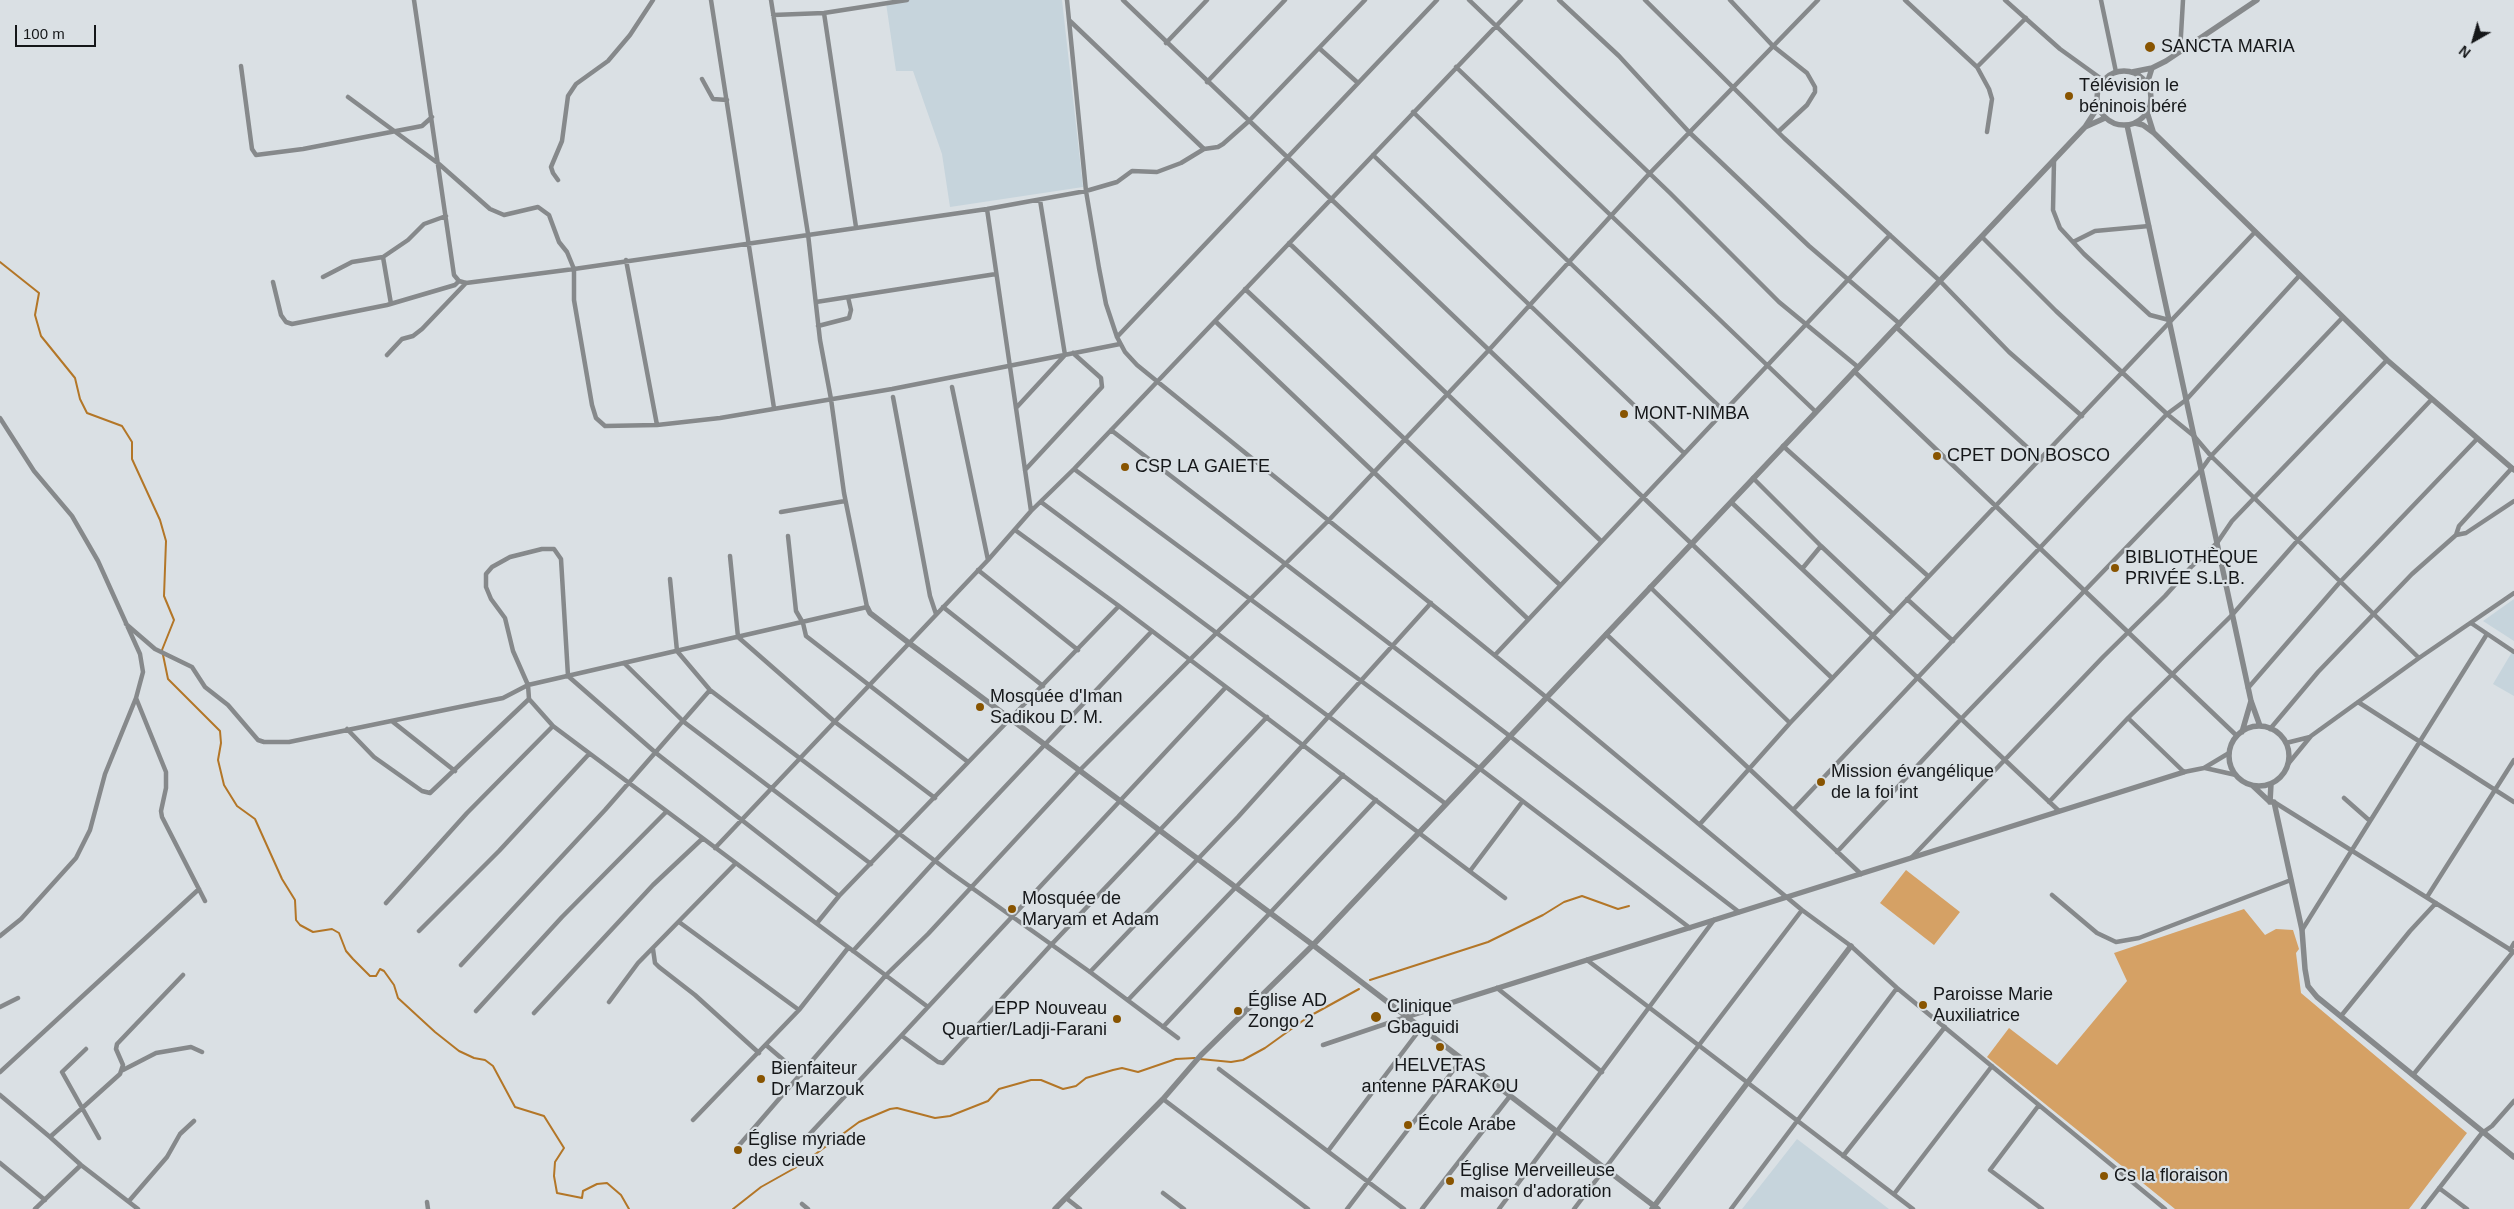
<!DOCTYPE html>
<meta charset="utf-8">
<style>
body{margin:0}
#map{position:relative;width:2514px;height:1209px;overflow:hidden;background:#dae0e4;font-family:Arial,sans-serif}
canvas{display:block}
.north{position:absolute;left:2449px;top:15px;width:50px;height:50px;-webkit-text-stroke:4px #dae0e4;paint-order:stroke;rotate:218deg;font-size:14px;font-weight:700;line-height:20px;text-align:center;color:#151719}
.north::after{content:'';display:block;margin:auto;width:18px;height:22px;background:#151719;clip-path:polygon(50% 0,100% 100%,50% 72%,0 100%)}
.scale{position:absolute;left:15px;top:25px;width:81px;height:22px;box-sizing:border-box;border:2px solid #151719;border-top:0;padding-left:6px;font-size:15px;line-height:18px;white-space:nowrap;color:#151719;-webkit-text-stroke:4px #dae0e4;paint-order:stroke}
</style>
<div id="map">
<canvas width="2514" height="1209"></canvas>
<div class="north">N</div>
<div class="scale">100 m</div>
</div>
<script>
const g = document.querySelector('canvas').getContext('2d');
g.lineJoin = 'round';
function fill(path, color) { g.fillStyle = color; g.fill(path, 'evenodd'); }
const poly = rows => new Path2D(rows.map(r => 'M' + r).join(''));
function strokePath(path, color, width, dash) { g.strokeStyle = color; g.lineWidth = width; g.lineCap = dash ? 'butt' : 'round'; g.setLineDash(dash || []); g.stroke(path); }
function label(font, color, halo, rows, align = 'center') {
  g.font = font + ' Arial,sans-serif'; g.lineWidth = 4.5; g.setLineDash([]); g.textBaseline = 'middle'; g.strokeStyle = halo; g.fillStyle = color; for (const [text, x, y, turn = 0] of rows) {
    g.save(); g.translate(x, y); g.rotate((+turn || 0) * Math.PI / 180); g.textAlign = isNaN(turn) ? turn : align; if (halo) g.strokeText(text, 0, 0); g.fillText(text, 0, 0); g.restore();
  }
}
const built = poly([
 [899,0,1062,0,1083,187,950,207,942,154,913,71,896,71,886,3],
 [2514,599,2514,641,2483,621],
 [2512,652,2514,653,2514,696,2493,684],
 [1797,1139,1889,1209,1742,1209]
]);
const green = poly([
 [1906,870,1960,912,1934,945,1880,903],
 [2244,909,2265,935,2276,929,2293,930,2299,949,2296,953,2301,993,2467,1133,2409,1209,2175,1209,1987,1057,2009,1028,2057,1065,2127,981,2114,953]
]);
const stream = poly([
 [0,262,39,293,35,315,41,336,75,378,80,399,87,413,122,426,132,442,132,459,160,520,166,541,164,596,174,620,162,650,168,679,220,731,221,743,218,760,224,785,237,806,255,819,282,879,295,900,296,920,300,925,313,932,332,929,339,933,346,951,353,959,370,976,376,976,380,969,384,971,394,985,398,998,435,1032,459,1051,474,1058,485,1060,493,1066,515,1107,544,1116,564,1148,555,1162,554,1176,557,1193,582,1198,583,1191,597,1184,607,1183,621,1195,629,1209],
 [1370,980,1488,942,1543,915,1564,902,1582,896,1618,909,1629,906],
 [1200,1059,1231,1062,1243,1060,1265,1048,1308,1017,1359,989],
 [733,1209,761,1187,802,1164,859,1122,890,1109,897,1108,935,1118,950,1116,988,1101,999,1089,1031,1080,1041,1080,1063,1089,1076,1086,1086,1078,1113,1070,1122,1068,1138,1072,1176,1059,1195,1058]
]);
const minor = poly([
 [414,0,454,275,459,281,466,283,574,269,987,209,1086,191,1117,182,1132,171,1157,172,1181,163,1204,149,1218,147,1223,144,1249,121,1365,0],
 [711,0,774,408],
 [1067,0,1086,191,1099,268,1106,304,1117,337,1125,352,1137,365,1546,697,1802,910,1851,946,1897,988,2165,1209],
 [1123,0,1832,678],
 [1469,0,1670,193,1779,302,1858,367],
 [1559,0,1619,56,1689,132,1809,246,1900,324],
 [1645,0,1784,138,1940,281,2009,352,2082,416],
 [1730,0,1773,46,1807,73,1815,87,1815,92,1807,105,1778,132],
 [1905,0,1977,67,1989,89,1992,99,1987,132],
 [2005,0,2060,49,2103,80],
 [2101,0,2116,72],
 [824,13,856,227],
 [773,15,824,13,907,0],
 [1070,21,1204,149],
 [1166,43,1207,0],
 [1319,48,1358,83],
 [2180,52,2183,0],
 [241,66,252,149,256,155,303,149,422,126,432,117],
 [1456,67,1816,412],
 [1977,67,2026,18],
 [702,79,713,99,727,100],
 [1207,82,1285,0],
 [348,97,439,164,490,209,504,215,538,207,549,215,559,242,567,252,574,269,574,300,592,405,596,418,605,426,657,425,720,418,892,389,1120,344],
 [1413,112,1723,410],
 [1373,155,1684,453],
 [2054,161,2053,210,2060,228,2084,254,2150,315,2169,320],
 [558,180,553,173,551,167,562,141,568,96,576,84,608,61,630,35,653,0],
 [987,209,1031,511],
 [1982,237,2056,311,2167,414,2194,436,2211,456,2419,658],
 [2073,242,2095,231,2149,226],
 [1289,243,1601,541],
 [626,260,657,425],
 [323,277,352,262,383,257],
 [273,282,281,315,286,322,292,324,387,305,455,285,459,281],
 [1245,289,1560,585],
 [816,302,996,274],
 [391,304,383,257,408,240,424,224,446,216],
 [1215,321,1528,619],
 [818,326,849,318,851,310,848,297],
 [1896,327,2041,460],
 [1117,337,1437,0],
 [387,355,402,339,413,336,422,329,466,283],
 [1854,371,2237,736],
 [952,387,988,560],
 [893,397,930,596,936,614],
 [1016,408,1065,355,1040,200],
 [0,418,34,471,72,516,98,561,140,654,143,672,136,698,166,772,166,788,161,811,162,817,205,901],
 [1111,430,1739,912],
 [1783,446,1928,576],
 [1074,469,1479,768,1690,928],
 [1025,470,1102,387,1101,378,1073,353],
 [1753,478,1821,546,1893,614],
 [1041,502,1446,804],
 [1731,502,2059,811],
 [781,512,845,501],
 [1015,530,1119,606,1505,898],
 [2456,535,2459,526,2512,468],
 [788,536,796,611,803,623,806,636,968,762],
 [730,556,738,637,835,722,935,798],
 [1802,569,1821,546],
 [978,570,1078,650],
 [670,579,677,651,710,690,951,873,1090,972,1178,1038],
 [1650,587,1790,723],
 [1907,599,1953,641],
 [943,607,1043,686],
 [2471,623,2514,652],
 [126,624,155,649,192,667,205,687,228,705,258,740,264,742,289,742,503,698,528,685,867,607,844,493,831,399,820,340,808,234,771,0],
 [1606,634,1861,874],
 [1495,655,1890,235],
 [624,663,684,722,871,864],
 [2248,688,2340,582,2477,439],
 [2358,702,2514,802],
 [2128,718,2184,772,2204,768,2229,753],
 [393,722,455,771],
 [347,729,374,757,422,791,430,793,529,699],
 [2270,729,2318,672,2412,574,2456,535,2466,533,2514,501],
 [2286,743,2310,737],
 [2288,764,2311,736,2419,658,2514,593],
 [2205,768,2236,775],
 [2344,798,2370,821],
 [2049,802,2128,718,2232,615,2298,540,2432,399],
 [2274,802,2514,952],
 [1793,810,2084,501,2167,414,2186,400,2300,275],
 [1700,824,1790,723,2255,232],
 [715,848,988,560,1031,511,1074,469,1521,0],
 [1837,852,1961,719,2201,470,2211,456,2343,317],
 [1912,857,2103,657,2165,596,2192,566,2217,543,2232,521,2387,360],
 [1470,871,1522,802],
 [2052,895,2097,933,2116,942,2139,938,2291,880],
 [839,896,656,753,568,676,561,559,554,549,542,549,510,557,492,567,486,574,486,587,491,599,505,618,513,651,528,685,529,699,553,726,928,1007],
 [2427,897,2514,760],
 [386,903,467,813,553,726],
 [679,922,799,1010],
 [817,923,839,896,1119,606],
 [2302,930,2487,634],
 [419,931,499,851,589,754],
 [0,936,21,919,76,858,90,830,105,774,136,698],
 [653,949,655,963,659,967,695,995,759,1053],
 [2510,950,2514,943],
 [853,951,935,861,1152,631],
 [1587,960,1913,1209],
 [461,965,605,810,710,690],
 [1090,972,1238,817,1431,603],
 [1497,988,1602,1072],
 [1128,1000,1343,775],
 [609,1002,638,963,735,864],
 [0,1007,18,998],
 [476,1011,562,917,666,812],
 [534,1013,653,885,702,839],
 [2341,1016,2410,931,2436,903],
 [1163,1027,1376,800],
 [902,1036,938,1062,943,1063,1051,945,1267,717],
 [766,1045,801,1075],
 [1323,1045,1406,1017],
 [86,1049,62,1072,99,1138],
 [1219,1069,1404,1209],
 [123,1070,156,1053,191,1047,202,1052],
 [0,1072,199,889],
 [2413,1075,2513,952],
 [0,1095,50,1137,120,1074,123,1065,116,1049,117,1044,183,975],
 [1163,1099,1308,1209],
 [2039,1105,1990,1170,2042,1209],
 [693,1120,799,1010,848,948],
 [50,1137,81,1165,138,1209],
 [806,1138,1226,687],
 [735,1150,886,975,928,934,1079,771,1329,520,1488,351,1649,174,1818,0],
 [1328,1151,1421,1028],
 [1843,1156,1945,1027],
 [0,1163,45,1200],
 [2439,1188,2467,1209],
 [1163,1193,1184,1209],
 [1894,1194,1992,1066],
 [1066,1198,1080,1209],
 [129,1201,167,1157,180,1134,194,1121],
 [427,1202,428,1209],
 [802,1204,808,1209],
 [35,1209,81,1165],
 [1347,1209,1462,1059],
 [1422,1209,1510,1096],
 [1499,1209,1714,920],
 [1574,1209,1802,910],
 [1731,1209,1897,988],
 [2423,1209,2482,1133,2492,1126,2514,1101]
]);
const tertiary = poly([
 '2097 98a27 27 0 1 1 54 0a27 27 0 1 1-54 0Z',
 [2132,72,2152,68,2166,61,2257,0],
 [2147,84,2152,68],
 [2098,107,2085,127,2105,118],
 [2147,112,2153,131],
 [2135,123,2143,125,2154,133,2387,360,2514,470],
 [2127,125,2251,701,2260,726],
 [867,607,870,613,909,643,1313,945,1658,1209],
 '2229 756a30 30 0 1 1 60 0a30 30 0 1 1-60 0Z',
 [2242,732,2251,701],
 [2253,786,2270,802,2274,802,2302,930,2305,969,2308,986,2317,997,2514,1157],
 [2270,802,2271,784],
 [1406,1017,2184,772],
 [1055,1209,1163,1099,1201,1055,1313,945,2085,127],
 [1652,1209,1851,946]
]);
const markers = [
 [2150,47,6,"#885400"],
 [2069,96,5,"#885400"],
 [1624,414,5,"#885400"],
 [1937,456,5,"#885400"],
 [1125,467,5,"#885400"],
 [2115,568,5,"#885400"],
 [980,707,5,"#885400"],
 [1821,782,5,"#885400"],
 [1012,909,5,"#885400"],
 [1923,1005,5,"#885400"],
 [1238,1011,5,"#885400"],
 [1376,1017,6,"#885400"],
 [1117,1019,5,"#885400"],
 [1440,1047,5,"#885400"],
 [761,1079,5,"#885400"],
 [1408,1125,5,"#885400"],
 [738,1150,5,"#885400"],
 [2104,1176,5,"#885400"],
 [1450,1181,5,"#885400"]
];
const poiNames = [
 ["SANCTA MARIA",2161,47],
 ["Télévision le",2079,86],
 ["béninois béré",2079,107],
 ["MONT-NIMBA",1634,414],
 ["CPET DON BOSCO",1947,456],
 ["CSP LA GAIETE",1135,467],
 ["BIBLIOTHÈQUE",2125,558],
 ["PRIVÉE S.L.B.",2125,579],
 ["Mosquée d'Iman",990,697],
 ["Sadikou D. M.",990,718],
 ["Mission évangélique",1831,772],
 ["de la foi int",1831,793],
 ["Mosquée de",1022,899],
 ["Maryam et Adam",1022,920],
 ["Paroisse Marie",1933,995],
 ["Auxiliatrice",1933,1016],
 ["Église AD",1248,1001],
 ["Zongo 2",1248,1022],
 ["Clinique",1387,1007],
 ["Gbaguidi",1387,1028],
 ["EPP Nouveau",1107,1009,"right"],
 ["Quartier/Ladji-Farani",1107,1030,"right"],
 ["HELVETAS",1440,1066,"center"],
 ["antenne PARAKOU",1440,1087,"center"],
 ["Bienfaiteur",771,1069],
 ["Dr Marzouk",771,1090],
 ["École Arabe",1418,1125],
 ["Église myriade",748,1140],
 ["des cieux",748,1161],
 ["Église Merveilleuse",1460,1171],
 ["maison d'adoration",1460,1192],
 ["Cs la floraison",2114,1176]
];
fill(built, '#c6d4dc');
fill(green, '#d5a165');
strokePath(stream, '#b37627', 2);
strokePath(minor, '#86898b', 4.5);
strokePath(tertiary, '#86898b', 5.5);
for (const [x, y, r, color] of markers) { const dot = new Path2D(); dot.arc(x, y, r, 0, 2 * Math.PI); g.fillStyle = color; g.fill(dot); strokePath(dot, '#dae0e4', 2); }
label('18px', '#151719', '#dae0e4', poiNames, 'left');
</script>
